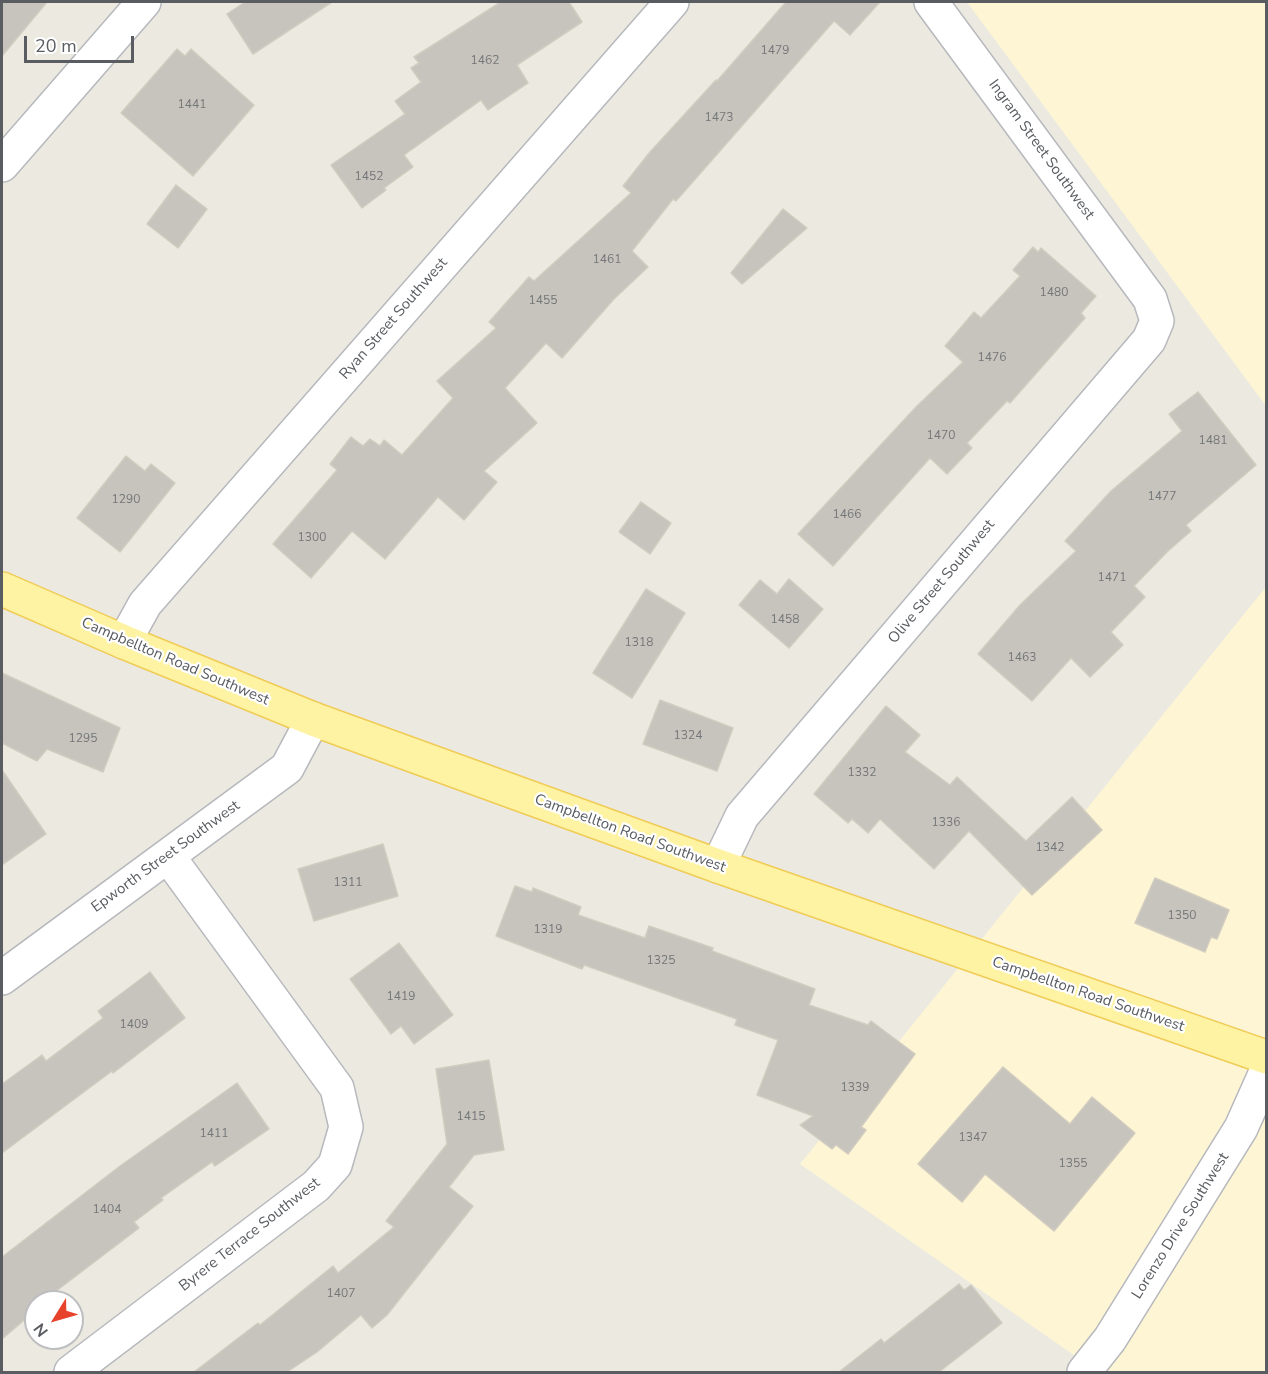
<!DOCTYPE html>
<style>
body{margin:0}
#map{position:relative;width:1268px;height:1374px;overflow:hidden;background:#eceae0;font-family:"Nunito Sans",sans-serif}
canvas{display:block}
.frame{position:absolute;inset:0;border:3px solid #595c61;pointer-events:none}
.north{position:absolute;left:24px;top:1290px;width:60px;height:60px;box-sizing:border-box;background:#fff;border:2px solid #bdbec0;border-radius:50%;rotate:233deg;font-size:16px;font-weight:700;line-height:24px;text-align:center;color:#595c61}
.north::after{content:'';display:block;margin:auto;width:21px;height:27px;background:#e7422b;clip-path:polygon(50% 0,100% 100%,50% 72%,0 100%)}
.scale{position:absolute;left:24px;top:36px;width:110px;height:27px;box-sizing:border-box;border:3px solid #595c61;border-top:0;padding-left:8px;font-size:18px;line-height:21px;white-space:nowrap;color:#595c61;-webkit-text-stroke:4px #fff;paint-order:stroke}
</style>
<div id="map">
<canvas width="1268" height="1374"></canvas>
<div class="frame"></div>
<div class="north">N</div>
<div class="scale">20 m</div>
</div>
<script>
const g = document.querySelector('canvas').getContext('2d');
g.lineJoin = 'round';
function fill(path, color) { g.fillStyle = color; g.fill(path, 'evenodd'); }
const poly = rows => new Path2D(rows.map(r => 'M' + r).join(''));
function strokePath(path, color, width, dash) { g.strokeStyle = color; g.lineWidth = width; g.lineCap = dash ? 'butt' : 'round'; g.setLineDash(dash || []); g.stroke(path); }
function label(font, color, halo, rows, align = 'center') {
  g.font = font + ' "Nunito Sans",sans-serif'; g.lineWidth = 4.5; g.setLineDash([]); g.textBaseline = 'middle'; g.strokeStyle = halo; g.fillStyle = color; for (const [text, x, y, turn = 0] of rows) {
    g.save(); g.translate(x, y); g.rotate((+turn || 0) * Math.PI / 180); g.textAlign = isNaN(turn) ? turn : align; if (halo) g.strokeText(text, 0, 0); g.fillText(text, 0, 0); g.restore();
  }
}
const commercial = poly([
 [967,2,1266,2,1266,406],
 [1266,587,1266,1372,1098,1372,800,1164]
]);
const building = poly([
 [2,2,47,2,2,56,2,2],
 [245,2,332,2,253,54,227,14,245,2],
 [501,2,569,2,582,22,517,65,528,83,488,110,481,100,404,155,413,167,384,188,386,190,362,208,331,165,405,114,395,101,421,82,411,68,419,63,414,57,501,2],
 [786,2,880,2,850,35,834,21,676,201,673,199,632,251,648,267,614,299,562,358,546,343,505,388,537,423,484,471,497,482,464,520,438,497,385,559,352,531,311,578,273,544,337,470,330,464,351,437,363,446,370,439,380,446,384,440,402,455,453,398,437,381,496,328,489,322,529,277,534,281,631,193,623,186,650,152,716,80,717,81,786,2],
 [177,49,185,56,191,49,254,105,193,176,121,113,177,49],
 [176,185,207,209,178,248,147,224,176,185],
 [783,209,807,228,742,284,731,273,783,209],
 [1033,247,1038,252,1041,248,1096,296,1081,313,1085,318,1010,403,1007,401,967,443,972,448,947,474,930,458,833,566,798,534,916,407,963,362,945,346,974,312,981,318,1020,276,1013,270,1033,247],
 [1198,392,1256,465,1186,525,1191,531,1168,551,1134,586,1145,597,1111,632,1123,645,1090,677,1071,658,1032,701,978,654,1020,605,1076,551,1065,541,1111,491,1182,431,1169,414,1198,392],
 [126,456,145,471,151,464,175,483,120,552,77,518,126,456],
 [641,502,671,523,650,554,619,532,641,502],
 [789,579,823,609,789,648,739,605,760,580,777,594,789,579],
 [646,589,685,613,632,698,593,673,646,589],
 [2,673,120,728,103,772,47,749,37,761,2,743,2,673],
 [660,700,733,728,717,771,643,744,660,700],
 [886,706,920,735,905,752,950,785,957,777,1026,841,1072,797,1102,830,1032,895,969,831,934,869,880,819,868,833,852,819,848,823,814,794,886,706],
 [2,770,46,834,2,865,2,770],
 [383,844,398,896,314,921,298,869,383,844],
 [1155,878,1229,910,1217,939,1211,937,1205,952,1135,923,1155,878],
 [515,886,532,892,533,888,581,907,578,915,645,938,649,926,713,948,712,951,815,989,809,1005,868,1025,871,1021,915,1054,861,1127,866,1130,848,1154,836,1145,832,1149,800,1125,813,1116,757,1095,778,1040,735,1025,737,1019,584,965,582,969,496,936,515,886],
 [399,943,453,1015,414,1044,401,1026,391,1034,350,979,399,943],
 [150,972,185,1018,113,1073,112,1071,2,1153,2,1084,42,1055,46,1061,103,1018,98,1011,150,972],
 [489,1060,504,1150,474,1155,449,1187,473,1206,387,1315,372,1328,361,1315,317,1352,287,1372,194,1372,258,1323,260,1325,333,1266,338,1273,394,1227,386,1221,447,1144,436,1069,489,1060],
 [1003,1067,1070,1124,1092,1097,1135,1133,1054,1231,985,1174,962,1202,918,1164,1003,1067],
 [237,1083,269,1129,215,1166,212,1162,161,1198,163,1200,134,1222,139,1228,47,1298,49,1300,46,1302,36,1302,36,1310,2,1339,2,1257,120,1166,237,1083],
 [959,1284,964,1290,971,1285,1002,1323,939,1372,839,1372,881,1339,884,1343,959,1284]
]);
const minor = poly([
 [2,165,144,2],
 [124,642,145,604,672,2],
 [718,866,742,816,1149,340,1157,321,1150,299,931,2],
 [2,978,287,768,313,719],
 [71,1372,316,1186,335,1165,346,1127,337,1088,168,856],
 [1084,1372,1110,1339,1241,1128,1266,1072]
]);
const major = poly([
 [2,589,124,642,313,719,718,866,1266,1057]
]);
const numberNames = [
 ["1479",775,51],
 ["1462",485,61],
 ["1441",192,105],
 ["1473",719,118],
 ["1452",369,177],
 ["1461",607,260],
 ["1480",1054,293],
 ["1455",543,301],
 ["1476",992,358],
 ["1470",941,436],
 ["1481",1213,441],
 ["1477",1162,497],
 ["1290",126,500],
 ["1466",847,515],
 ["1300",312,538],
 ["1471",1112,578],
 ["1458",785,620],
 ["1318",639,643],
 ["1463",1022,658],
 ["1324",688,736],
 ["1295",83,739],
 ["1332",862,773],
 ["1336",946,823],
 ["1342",1050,848],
 ["1311",348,883],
 ["1350",1182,916],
 ["1319",548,930],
 ["1325",661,961],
 ["1419",401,997],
 ["1409",134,1025],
 ["1339",855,1088],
 ["1415",471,1117],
 ["1411",214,1134],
 ["1347",973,1138],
 ["1355",1073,1164],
 ["1404",107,1210],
 ["1407",341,1294]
];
const streetNames = [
 ["Ingram Street Southwest",1041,150,54],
 ["Ryan Street Southwest",394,319,-49],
 ["Olive Street Southwest",942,582,-50],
 ["Campbellton Road Southwest",175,662,23],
 ["Campbellton Road Southwest",630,834,20],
 ["Epworth Street Southwest",166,857,-36],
 ["Campbellton Road Southwest",1088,995,19],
 ["Lorenzo Drive Southwest",1181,1226,-58],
 ["Byrere Terrace Southwest",250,1235,-38]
];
fill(commercial, '#fdf5d4');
fill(building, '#c7c4be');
strokePath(building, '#d1ccbf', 1.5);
strokePath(minor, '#b6b8bd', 36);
strokePath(major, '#f0cb56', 36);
strokePath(minor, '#fff', 33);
strokePath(major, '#fef3a3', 33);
label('12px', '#747678', null, numberNames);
label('15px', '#595c61', '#fff', streetNames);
</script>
